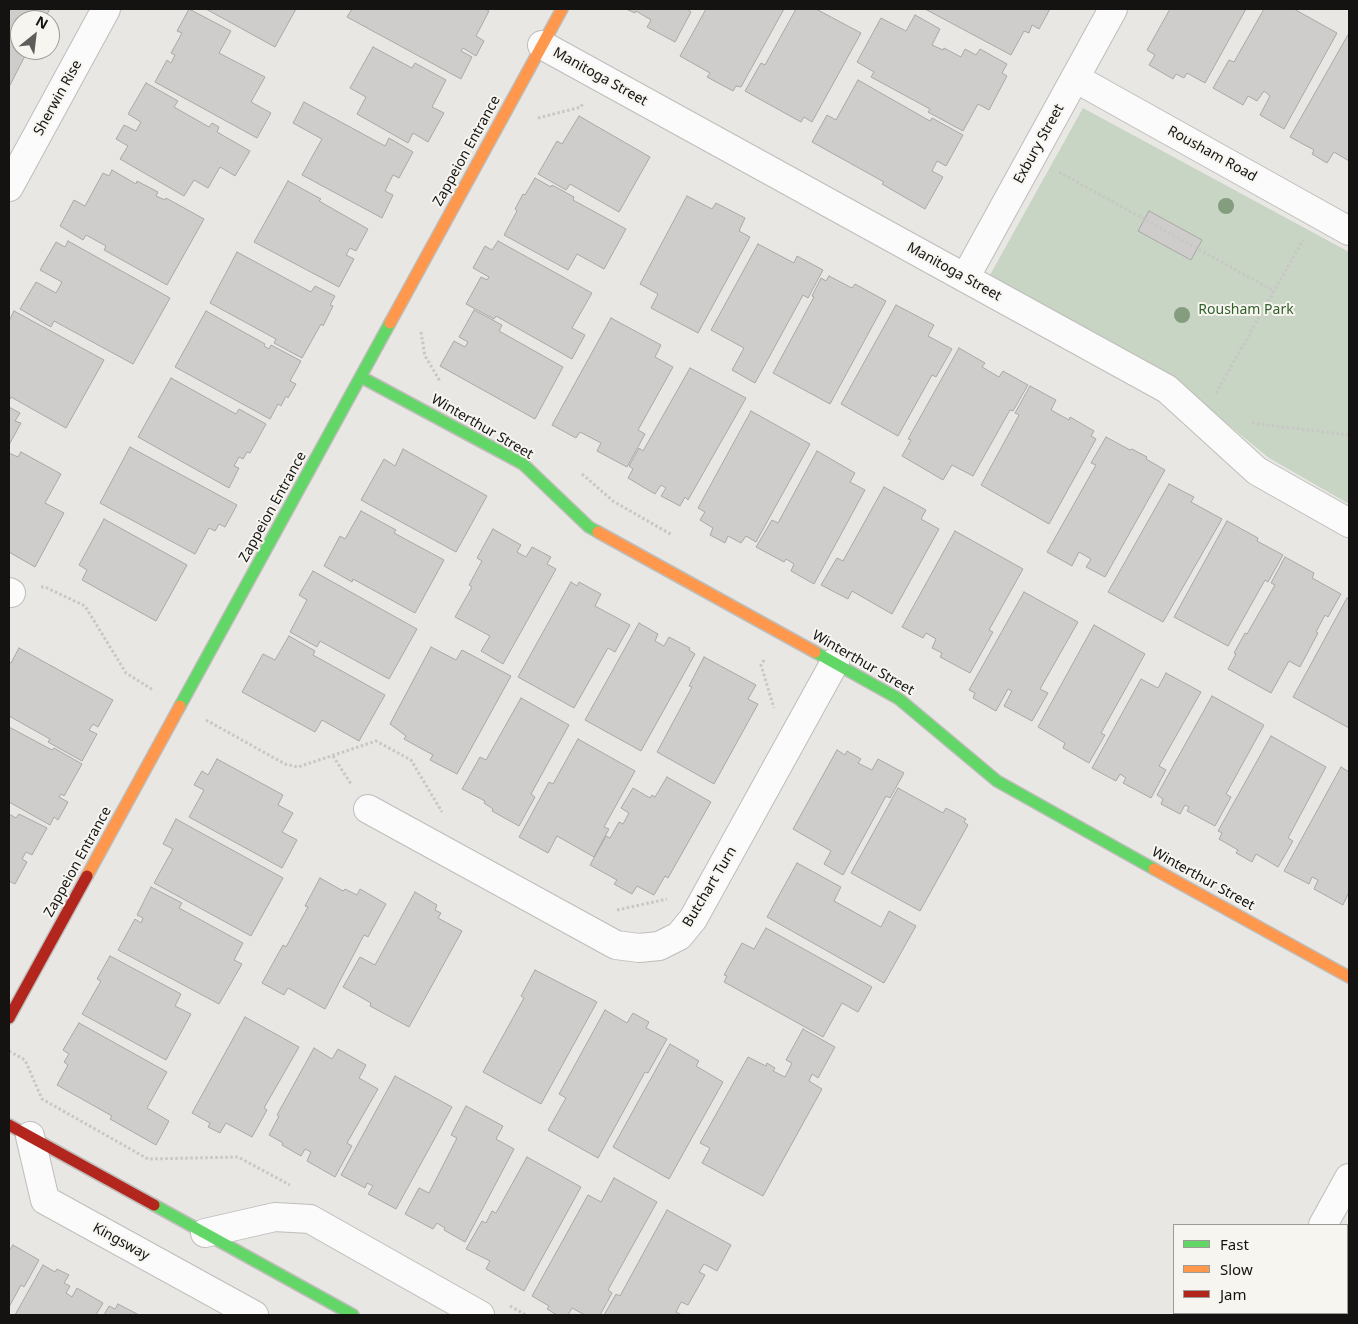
<!DOCTYPE html>
<style>
body{margin:0}
#map{position:relative;width:1358px;height:1324px;overflow:hidden;background:#e8e7e4;font-family:"Noto Sans",sans-serif}
canvas{display:block}
.frame{position:absolute;inset:0;border:10px solid #141311;pointer-events:none}
.legend{position:absolute;left:1173px;top:1224px;width:175px;height:90px;box-sizing:border-box;background:#f7f5f0;border:1px solid #9c9b97;margin:0;padding:6px 9px;list-style:none;font-size:15px;color:#141311}
.legend li{display:flex;align-items:center;gap:10px;height:25px}
.legend b{width:25px;border:1px solid #9c9b97}
.north{position:absolute;left:10px;top:10px;width:50px;height:50px;box-sizing:border-box;background:#f7f5f0;border:1px solid #9c9b97;border-radius:50%;rotate:29deg;font-size:14px;font-weight:700;line-height:20px;text-align:center;color:#141311}
.north::after{content:'';display:block;margin:auto;width:18px;height:22px;background:#5e5d5b;clip-path:polygon(50% 0,100% 100%,50% 72%,0 100%)}
</style>
<div id="map">
<canvas width="1358" height="1324"></canvas>
<div class="frame"></div>
<ul class="legend">
<li><b style="height:6px;background:#63d668"></b>Fast</li>
<li><b style="height:6px;background:#ff974d"></b>Slow</li>
<li><b style="height:6px;background:#b3261e"></b>Jam</li>
</ul>
<div class="north">N</div>
</div>
<script>
const g = document.querySelector('canvas').getContext('2d');
g.lineJoin = 'round';
function fill(path, color) { g.fillStyle = color; g.fill(path, 'evenodd'); }
const poly = rows => new Path2D(rows.map(r => 'M' + r).join(''));
function strokePath(path, color, width, dash) { g.strokeStyle = color; g.lineWidth = width; g.lineCap = dash ? 'butt' : 'round'; g.setLineDash(dash || []); g.stroke(path); }
function label(font, color, halo, rows, align = 'center') {
  g.font = font + ' "Noto Sans",sans-serif'; g.lineWidth = 4; g.setLineDash([]); g.textBaseline = 'middle'; g.strokeStyle = halo; g.fillStyle = color; for (const [text, x, y, turn = 0] of rows) {
    g.save(); g.translate(x, y); g.rotate((+turn || 0) * Math.PI / 180); g.textAlign = isNaN(turn) ? turn : align; if (halo) g.strokeText(text, 0, 0); g.fillText(text, 0, 0); g.restore();
  }
}
const green = poly([
 [1083,108,1349,252,1349,504,1269,458,1176,382,990,275]
]);
const building = poly([
 [9,9,50,9,44,20,20,20,20,50,28,50,9,87,9,9],
 [189,9,231,31,219,53,265,77,251,102,271,113,257,138,155,82,167,60,171,63,175,55,171,53,182,33,177,31,189,9],
 [206,9,296,9,275,47,206,9],
 [352,9,485,9,489,11,476,36,484,41,476,56,463,48,461,51,472,57,461,79,347,17,352,9],
 [626,9,687,9,691,12,675,42,647,27,651,20,636,11,635,13,626,9],
 [706,9,784,9,741,87,736,86,733,91,707,77,710,73,680,56,706,9],
 [796,9,816,9,861,33,812,122,804,117,801,122,745,91,761,63,765,65,796,9],
 [925,9,1050,9,1039,29,1032,25,1029,33,1024,31,1011,55,925,9],
 [1170,9,1246,9,1205,83,1187,73,1184,78,1176,74,1173,79,1149,65,1155,55,1147,50,1170,9],
 [1264,9,1294,9,1337,33,1284,129,1260,115,1270,96,1264,91,1257,101,1248,96,1243,105,1213,88,1229,60,1234,62,1264,9],
 [915,15,940,29,932,45,943,50,944,48,961,57,965,49,976,55,980,49,1007,64,1002,73,1007,76,989,110,978,104,963,131,928,112,930,109,871,77,874,72,857,62,881,18,906,31,915,15],
 [1349,33,1349,161,1334,152,1327,163,1312,154,1314,150,1290,137,1349,33],
 [373,47,412,68,415,63,446,80,432,107,444,113,428,142,413,133,408,143,357,114,366,97,350,88,373,47],
 [858,80,930,121,932,118,963,135,946,166,937,161,932,171,943,177,925,209,882,184,884,182,812,142,827,115,836,120,858,80],
 [146,83,178,101,174,107,209,127,212,123,219,127,217,132,250,151,235,176,220,167,208,188,194,180,184,196,120,159,128,146,116,139,124,125,136,131,141,122,128,114,146,83],
 [304,102,385,146,389,138,413,152,399,178,393,175,385,191,393,195,382,218,302,175,322,139,293,123,304,102],
 [579,116,650,157,619,212,570,184,566,190,538,174,557,141,562,144,579,116],
 [112,170,136,184,137,181,158,192,156,196,165,200,166,198,204,219,167,285,104,250,106,246,86,235,83,240,60,226,74,200,85,206,103,173,109,176,112,170],
 [535,178,551,187,552,185,574,197,573,200,626,229,604,269,577,254,568,270,504,235,517,211,515,209,523,194,525,195,535,178],
 [288,181,321,199,319,201,368,229,356,251,350,248,346,255,354,259,339,287,254,242,288,181],
 [687,196,712,209,716,203,745,218,739,231,750,237,698,333,651,308,658,294,640,284,687,196],
 [1149,211,1202,240,1191,260,1138,231,1149,211],
 [68,241,170,298,133,364,54,321,51,327,20,309,36,282,56,293,62,282,40,270,56,242,65,247,68,241],
 [498,241,592,293,572,328,585,335,572,359,496,316,494,319,466,304,481,277,487,280,489,277,473,268,485,246,492,250,498,241],
 [758,244,794,263,797,256,823,270,808,298,803,295,755,383,732,370,744,348,711,330,758,244],
 [237,252,311,292,315,286,335,296,330,305,333,306,323,326,321,324,302,358,274,343,276,339,210,303,237,252],
 [829,276,852,288,855,284,886,301,830,404,773,373,814,297,812,296,821,278,826,281,829,276],
 [896,305,934,325,928,336,952,349,936,377,932,375,898,436,841,404,896,305],
 [474,310,502,325,499,331,563,367,535,419,440,366,454,341,465,347,468,342,459,337,474,310],
 [14,311,104,360,66,428,11,397,9,401,9,321,14,311],
 [206,311,265,344,264,346,269,349,271,345,301,361,290,381,296,384,288,398,286,396,281,406,278,404,270,419,175,367,206,311],
 [611,318,661,345,655,357,673,367,638,430,645,434,627,467,597,451,601,443,580,432,576,438,552,425,611,318],
 [959,348,985,363,982,367,999,377,1003,371,1028,385,1013,411,1010,410,973,476,952,465,943,480,902,456,911,440,908,439,959,348],
 [690,368,746,398,688,500,685,497,680,506,661,496,666,488,661,485,655,494,628,478,633,469,629,466,639,448,643,451,690,368],
 [171,378,236,414,239,409,266,424,250,453,247,452,243,459,239,457,234,466,239,468,229,488,138,437,171,378],
 [1030,386,1056,400,1051,410,1069,420,1070,417,1094,431,1091,436,1096,439,1049,524,981,485,1019,415,1015,413,1030,386],
 [9,407,20,413,15,421,21,423,9,445,9,407],
 [751,411,810,444,756,542,746,536,741,543,728,536,725,543,710,535,713,528,700,520,705,512,698,508,751,411],
 [1106,437,1130,450,1132,449,1147,457,1146,459,1165,470,1105,577,1086,567,1091,559,1079,552,1072,566,1047,552,1096,465,1091,463,1106,437],
 [130,447,237,505,225,527,219,524,215,531,209,528,195,554,100,503,130,447],
 [403,449,487,496,456,552,361,500,384,459,395,466,403,449],
 [817,451,855,473,850,482,865,490,814,584,791,571,794,564,786,559,784,562,756,547,772,520,778,523,817,451],
 [21,452,61,474,45,503,64,513,35,567,9,552,9,453,18,457,21,452],
 [1169,484,1194,497,1191,502,1222,519,1163,622,1108,592,1169,484],
 [884,487,926,510,921,519,939,529,892,614,852,591,848,599,821,585,837,558,843,561,884,487],
 [361,511,396,530,394,533,444,560,415,613,353,579,352,582,324,566,340,536,345,539,361,511],
 [104,519,187,565,156,621,82,580,87,570,79,565,104,519],
 [1227,521,1258,538,1257,541,1283,555,1268,582,1265,580,1228,646,1174,617,1227,521],
 [493,529,521,545,517,552,526,557,532,547,551,557,547,564,556,569,503,664,481,651,490,636,455,617,472,587,469,585,482,561,477,558,493,529],
 [955,531,1023,569,989,630,993,632,970,673,940,657,942,653,932,648,936,639,926,633,923,638,902,627,955,531],
 [1285,557,1314,573,1312,578,1341,594,1328,617,1325,615,1316,632,1318,633,1300,667,1289,661,1271,693,1228,669,1236,654,1234,653,1245,633,1247,634,1275,585,1271,583,1285,557],
 [313,571,417,629,389,679,320,641,317,647,290,632,307,600,299,595,313,571],
 [571,582,577,586,579,582,601,594,595,606,630,625,615,652,608,648,574,708,518,677,571,582],
 [1024,592,1078,622,1040,689,1048,693,1032,721,1004,706,1012,691,1008,689,996,711,973,698,975,693,969,690,1024,592],
 [1347,598,1349,599,1349,728,1293,697,1347,598],
 [639,623,658,634,655,641,664,646,669,637,690,648,689,650,695,654,641,751,585,720,639,623],
 [1094,625,1145,654,1101,733,1105,735,1089,763,1063,748,1065,743,1038,727,1094,625],
 [289,636,315,651,313,655,385,695,359,741,322,720,315,732,242,692,263,654,275,660,289,636],
 [431,647,456,660,462,650,511,676,457,774,430,760,433,755,404,739,406,736,390,724,431,647],
 [19,648,113,700,98,727,93,724,89,730,97,734,82,761,48,742,50,739,9,716,9,661,11,663,19,648],
 [704,657,756,685,748,699,758,704,714,784,657,752,692,687,689,686,704,657],
 [1166,673,1201,692,1159,766,1166,770,1151,798,1123,783,1126,778,1120,774,1116,781,1092,768,1141,679,1158,688,1166,673],
 [1212,696,1264,725,1226,794,1231,797,1215,826,1187,811,1189,807,1185,805,1180,814,1161,804,1163,799,1157,795,1212,696],
 [521,698,569,725,531,794,535,797,519,826,492,811,493,809,484,803,485,801,462,789,480,757,486,760,521,698],
 [9,727,52,750,54,748,82,764,64,796,61,794,59,797,68,802,58,820,54,817,50,825,9,802,9,727],
 [1271,736,1326,767,1288,838,1293,841,1278,867,1256,854,1252,862,1236,853,1238,850,1219,839,1222,833,1218,831,1271,736],
 [578,739,635,771,604,827,609,829,594,857,557,836,548,853,519,837,549,782,553,784,578,739],
 [837,750,845,755,847,751,861,759,858,763,872,770,878,759,904,773,890,798,886,796,843,875,824,864,831,851,793,829,837,750],
 [217,759,283,795,278,805,293,813,282,832,297,840,282,868,189,817,204,790,194,785,202,771,208,775,217,759],
 [1341,767,1349,772,1349,892,1343,905,1314,889,1318,880,1312,877,1309,884,1284,871,1341,767],
 [667,777,711,802,668,878,665,876,654,895,637,886,632,894,614,884,617,880,590,865,606,836,610,838,619,822,623,824,629,813,621,808,633,788,650,798,652,795,655,797,667,777],
 [898,788,943,813,946,808,966,819,964,822,968,825,920,911,851,873,898,788],
 [9,814,16,818,19,814,47,828,32,855,26,852,22,859,27,862,15,884,9,881,9,814],
 [176,819,283,878,251,936,154,883,173,849,163,844,176,819],
 [797,863,841,887,834,901,881,927,889,911,916,926,884,983,767,917,797,863],
 [320,878,343,891,345,889,357,895,360,889,386,904,368,937,364,935,325,1009,288,988,284,995,262,983,283,945,286,947,308,907,305,906,320,878],
 [151,887,182,903,179,908,243,943,234,960,242,964,219,1004,118,950,135,919,141,923,143,918,137,915,151,887],
 [415,892,437,905,435,910,441,913,438,918,462,931,409,1027,370,1006,371,1003,343,987,360,957,375,965,415,892],
 [766,928,872,987,858,1012,842,1003,823,1037,724,982,727,976,724,975,742,943,754,949,766,928],
 [110,956,181,994,175,1006,191,1014,166,1060,82,1014,101,981,97,979,110,956],
 [535,970,597,1002,541,1104,483,1072,524,998,521,996,535,970],
 [605,1010,627,1023,633,1013,649,1022,646,1028,667,1039,648,1073,645,1072,598,1158,548,1130,566,1098,559,1094,605,1010],
 [245,1017,299,1047,264,1108,267,1110,252,1137,226,1123,220,1133,208,1127,210,1123,192,1113,245,1017],
 [79,1023,167,1072,147,1108,169,1121,156,1145,110,1119,112,1116,57,1085,68,1065,64,1062,69,1054,63,1050,79,1023],
 [803,1029,835,1047,818,1078,812,1074,809,1081,822,1089,763,1196,702,1163,710,1148,700,1143,748,1057,766,1066,767,1063,775,1068,773,1071,785,1077,792,1063,786,1060,803,1029],
 [670,1044,699,1061,696,1066,723,1082,669,1179,613,1147,670,1044],
 [314,1048,332,1059,338,1049,366,1065,359,1078,378,1089,347,1143,352,1146,335,1177,307,1161,311,1152,305,1149,301,1156,282,1145,283,1143,269,1135,279,1116,277,1115,314,1048],
 [395,1076,452,1107,396,1209,368,1194,373,1186,367,1183,365,1188,341,1175,395,1076],
 [466,1106,503,1126,496,1139,514,1149,465,1242,444,1230,445,1228,437,1223,433,1229,405,1214,419,1188,429,1193,457,1138,451,1135,466,1106],
 [527,1157,581,1187,524,1291,486,1269,490,1261,466,1249,482,1221,486,1223,492,1211,496,1213,527,1157],
 [614,1178,657,1202,608,1290,612,1293,600,1315,585,1315,572,1308,568,1315,557,1315,547,1309,549,1306,532,1296,588,1195,601,1202,614,1178],
 [667,1210,731,1245,717,1271,704,1264,699,1272,705,1275,688,1305,681,1302,676,1312,682,1315,604,1315,616,1294,620,1296,667,1210],
 [13,1245,39,1260,24,1287,21,1285,9,1307,9,1251,13,1245],
 [43,1265,55,1272,57,1269,69,1275,64,1283,70,1286,66,1293,72,1297,77,1288,103,1303,96,1315,15,1315,43,1265],
 [118,1304,139,1315,104,1315,109,1306,115,1309,118,1304]
]);
const path = poly([
 [538,118,581,107,583,103],
 [1059,172,1274,291],
 [421,332,425,356,440,381],
 [1216,393,1303,240],
 [1252,423,1349,435],
 [582,474,613,501,672,535],
 [41,587,45,587,85,606,126,673,153,690],
 [764,660,761,665,774,708],
 [206,720,285,764,298,767,376,741,411,760,442,812],
 [333,756,351,784],
 [617,910,667,899],
 [9,1051,25,1060,42,1099,148,1159,238,1157,290,1185],
 [1347,1251,1349,1247],
 [510,1306,526,1315],
 [1312,1315,1313,1313]
]);
const street = poly([
 [542,45,1167,389,1257,471,1349,523],
 [1075,78,1349,231],
 [9,187,106,9],
 [965,278,1113,9],
 [9,592,11,593],
 [368,809,616,945,639,948,659,946,679,936,693,919,835,662],
 [30,1136,45,1200,254,1315],
 [1323,1225,1349,1178],
 [205,1233,275,1217,310,1219,480,1315],
 [1273,1315,1274,1313]
]);
const fast = poly([
 [361,377,523,464,589,527,598,532],
 [815,652,899,699,997,781,1154,869],
 [180,706,390,323],
 [154,1205,353,1315]
]);
const slow = poly([
 [390,323,562,9],
 [598,532,815,652],
 [1154,869,1349,977],
 [87,876,180,706]
]);
const jam = poly([
 [9,1018,87,876],
 [9,1125,154,1205]
]);
const trees = [
 [1226,206],
 [1182,315]
];
const streetNames = [
 ["Manitoga Street",600,77,29],
 ["Sherwin Rise",58,98,-61],
 ["Exbury Street",1039,144,-61],
 ["Zappeion Entrance",467,151,-61],
 ["Rousham Road",1212,154,29],
 ["Manitoga Street",954,272,29],
 ["Winterthur Street",482,427,30],
 ["Zappeion Entrance",273,507,-61],
 ["Winterthur Street",863,663,30],
 ["Zappeion Entrance",78,862,-61],
 ["Winterthur Street",1203,879,29],
 ["Butchart Turn",710,887,-59],
 ["Kingsway",121,1242,29]
];
const parkNames = [
 ["Rousham Park",1246,310]
];
fill(green, '#c8d4c4');
fill(building, '#cecdcb');
strokePath(building, '#a9a8a6', 1);
strokePath(street, '#bebdba', 30);
strokePath(fast, '#bebdba', 14);
strokePath(slow, '#bebdba', 14);
strokePath(jam, '#bebdba', 14);
strokePath(path, '#c7c7c5', 3, [2.5, 2.5]);
strokePath(street, '#fcfbfb', 28);
strokePath(fast, '#63d668', 11);
strokePath(slow, '#ff974d', 11);
strokePath(jam, '#b3261e', 11);
g.fillStyle = '#849d7e';
for (const [x, y] of trees) { g.beginPath(); g.arc(x, y, 8, 0, 2 * Math.PI); g.fill(); }
label('14px', '#141311', '#f7f5f0', streetNames);
label('14px', '#32602b', '#f7f5f0', parkNames);
</script>
